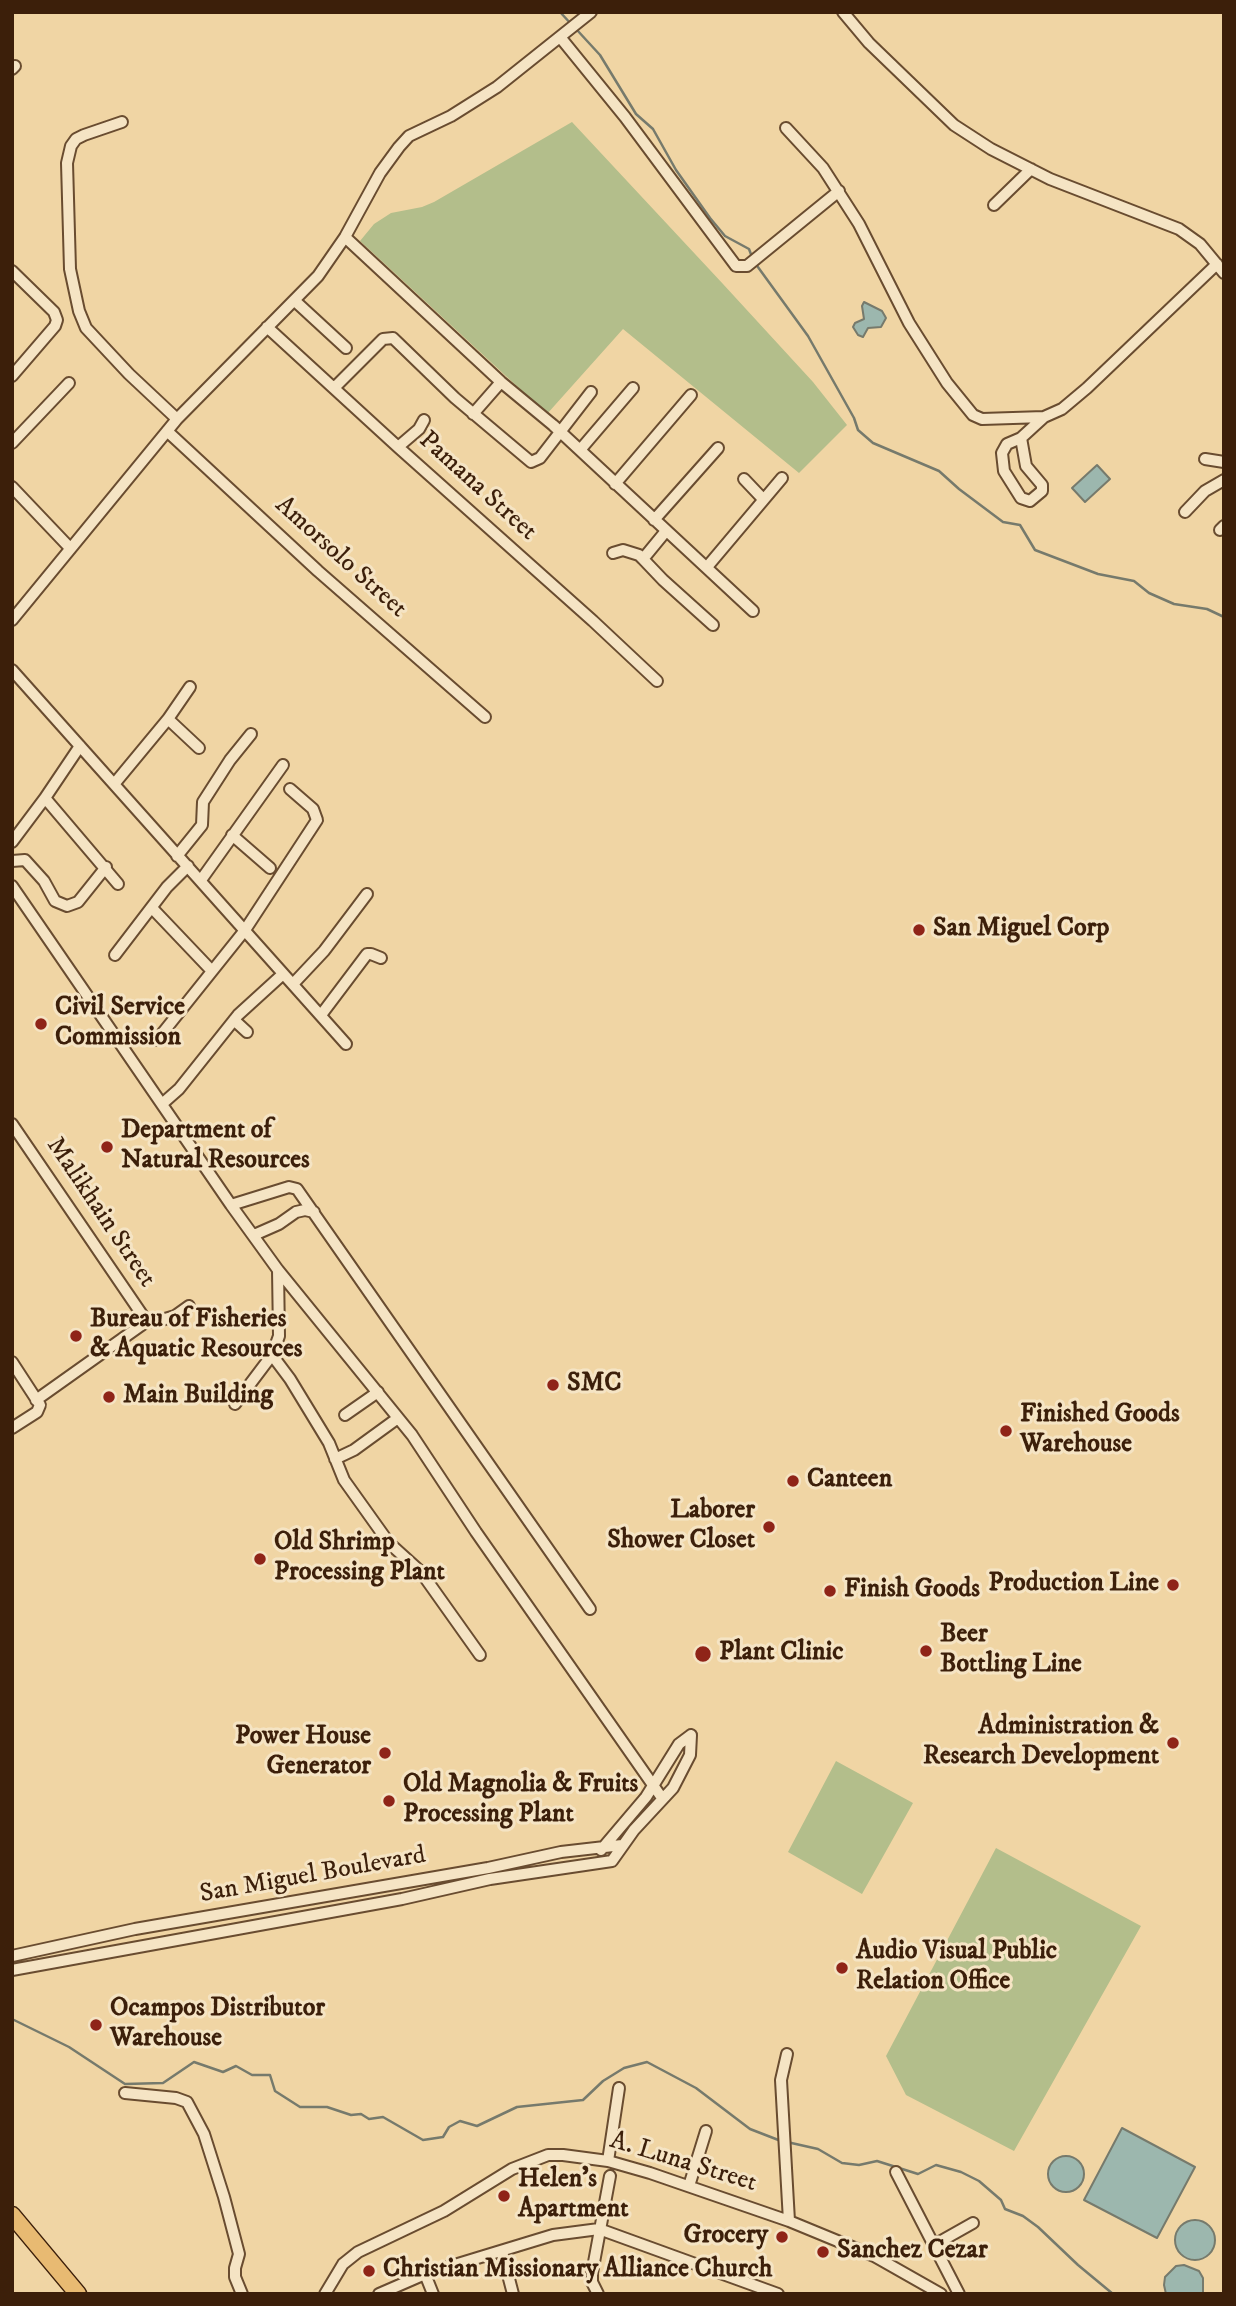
<!DOCTYPE html>
<style>
body{margin:0}
#map{position:relative;width:1236px;height:2306px;overflow:hidden;background:#f0d5a4;font-family:"IM FELL DW Pica",serif}
canvas{display:block}
.frame{position:absolute;inset:0;border:14px solid #3c1f0a;pointer-events:none}
</style>
<div id="map">
<canvas width="1236" height="2306"></canvas>
<div class="frame"></div>
</div>
<script>
const g = document.querySelector('canvas').getContext('2d');
g.lineJoin = 'round';
function fill(path, color) { g.fillStyle = color; g.fill(path, 'evenodd'); }
const poly = rows => new Path2D(rows.map(r => 'M' + r).join(''));
function strokePath(path, color, width, dash) { g.strokeStyle = color; g.lineWidth = width; g.lineCap = dash ? 'butt' : 'round'; g.setLineDash(dash || []); g.stroke(path); }
function label(font, color, halo, rows, align = 'center') {
  g.font = font + ' "IM FELL DW Pica",serif'; g.lineWidth = 6; g.setLineDash([]); g.textBaseline = 'middle'; g.strokeStyle = halo; g.fillStyle = color; for (const [text, x, y, turn = 0] of rows) {
    g.save(); g.translate(x, y); g.rotate((+turn || 0) * Math.PI / 180); g.textAlign = isNaN(turn) ? turn : align; if (halo) g.strokeText(text, 0, 0); g.fillText(text, 0, 0); g.restore();
  }
}
const green = poly([
 [572,122,723,284,813,382,847,425,799,473,623,329,547,414,360,241,374,224,391,213,422,207,434,202],
 [836,1761,913,1803,862,1894,788,1852],
 [996,1848,1141,1926,1014,2151,906,2095,886,2056]
]);
const water = poly([
 [864,302,882,311,886,318,881,327,868,328,863,337,858,335,853,327,855,323,864,319,862,306,864,302],
 [1097,465,1110,479,1085,502,1072,488,1097,465],
 [1122,2128,1195,2167,1157,2238,1084,2200,1122,2128],
 '1048 2174a18 18 0 1 1 36 0a18 18 0 1 1-36 0Z',
 '1175 2240a20 20 0 1 1 40 0a20 20 0 1 1-40 0Z',
 [1184,2265,1199,2271,1203,2278,1203,2294,1166,2294,1164,2285,1165,2277,1176,2266,1184,2265]
]);
const stream = poly([
 [560,12,572,25],
 [577,30,600,55,636,114,653,129,676,170,710,218,725,236,749,249,752,257],
 [755,263,808,336,854,418,858,430,873,443,939,471,959,489,1003,522,1020,525,1035,550,1098,574,1134,581,1149,593,1174,604,1207,609,1224,617],
 [12,2019,69,2047,125,2084,163,2083,194,2062,223,2072,236,2066,252,2075,270,2075,275,2091,300,2107,327,2107,351,2115,361,2114,369,2119,383,2117,423,2140,443,2137,449,2127,460,2121,477,2126,517,2107,583,2100,603,2081,624,2068,647,2062,696,2088,750,2129,781,2141],
 [787,2142,818,2149,842,2163,859,2165,877,2161,918,2174,936,2165,961,2172,979,2181,1001,2200,1005,2209,1023,2216,1038,2227,1078,2265,1113,2294]
]);
const minor = poly([
 [843,12,869,43,954,125,991,149,1050,179,1179,229,1200,244,1224,273],
 [560,37,625,117,736,266,747,266,839,191],
 [12,69,15,66],
 [122,122,84,135,76,139,71,146,67,163,70,269,79,311,86,328,129,374,177,419],
 [786,128,823,168,859,224,909,323,947,383,973,415,982,419,1044,417,1062,409,1087,388,1217,264],
 [994,205,1031,169],
 [345,237,501,382,553,425,753,611],
 [12,271,54,312,57,320,55,326,12,376],
 [295,301,346,348],
 [267,327,398,447,593,621,657,681],
 [334,388,383,339,393,338,455,398,531,462,540,458,591,392],
 [473,414,501,382],
 [167,431,318,571,485,717],
 [1021,438,1026,466,1042,485,1042,491,1030,501,1021,498,1004,471,1002,453,1007,444,1021,438,1044,417],
 [12,443,69,383],
 [398,447,419,429,424,420],
 [580,450,633,388],
 [1205,459,1224,462],
 [744,479,763,499],
 [615,484,691,395],
 [12,487,70,548],
 [1185,512,1205,491,1224,480],
 [654,520,718,448],
 [1220,530,1224,526],
 [613,553,623,550,639,555,643,559,666,531],
 [643,559,663,580,713,625],
 [707,567,782,478],
 [12,620,177,419,318,276,345,237,380,173,399,147,409,136,451,116,497,87,591,12],
 [12,670,346,1044],
 [168,719,199,748],
 [80,746,45,798,118,884],
 [115,783,168,719,190,687],
 [232,835,270,868],
 [12,842,45,798],
 [177,856,202,825,203,802,230,760,251,734],
 [12,861,25,860,44,881,55,901,67,906,78,902,106,867],
 [201,880,283,765],
 [12,886,231,1205,278,1270,412,1435,476,1532,662,1798],
 [152,908,211,970],
 [115,955,167,887,188,866],
 [293,984,324,951,367,894],
 [321,1015,367,954,371,954,381,958],
 [234,1020,247,1032],
 [157,1040,245,930,317,820,313,809,290,789],
 [162,1104,179,1089,238,1015,283,974],
 [12,1124,145,1319,143,1324,36,1400],
 [231,1205,289,1187,297,1189,590,1609],
 [254,1235,279,1224,296,1212,305,1210,314,1212],
 [278,1270,279,1336,272,1355,290,1379,329,1443,344,1480,389,1543,421,1572,480,1655],
 [144,1322,158,1321,175,1316,189,1306],
 [12,1362,40,1405,37,1412,12,1428],
 [235,1404,272,1355],
 [345,1415,378,1392],
 [335,1459,354,1450,398,1418],
 [601,1850,646,1797,679,1744,691,1735],
 [12,1956,135,1929,488,1868,561,1852,622,1845],
 [12,1970,402,1899,490,1879,612,1861,634,1830,673,1788,690,1755,691,1735],
 [787,2054,781,2080,789,2221],
 [125,2093,176,2098,187,2102,204,2134,224,2197,239,2254,235,2268,235,2277,242,2294],
 [608,2161,619,2088],
 [896,2172,959,2294],
 [689,2186,706,2131],
 [934,2245,973,2223],
 [502,2252,513,2294],
 [425,2274,433,2294],
 [325,2294,343,2264,358,2252,444,2211,512,2169,548,2155,563,2155,608,2161,650,2173,789,2221,874,2256,941,2294],
 [379,2294,425,2274,530,2242,553,2235,599,2229,778,2294],
 [598,2294,592,2282,592,2273,610,2176]
]);
const highway = poly([
 [12,2215,78,2294]
]);
const markers = [
 [919,930,7,"#8f2418"],
 [41,1024,7,"#8f2418"],
 [107,1147,7,"#8f2418"],
 [76,1336,7,"#8f2418"],
 [553,1385,7,"#8f2418"],
 [109,1397,7,"#8f2418"],
 [1006,1431,7,"#8f2418"],
 [793,1481,7,"#8f2418"],
 [769,1527,7,"#8f2418"],
 [260,1559,7,"#8f2418"],
 [1173,1585,7,"#8f2418"],
 [830,1591,7,"#8f2418"],
 [926,1651,7,"#8f2418"],
 [703,1654,9,"#8f2418"],
 [1173,1743,7,"#8f2418"],
 [385,1753,7,"#8f2418"],
 [389,1801,7,"#8f2418"],
 [842,1968,7,"#8f2418"],
 [96,2025,7,"#8f2418"],
 [504,2196,7,"#8f2418"],
 [782,2237,7,"#8f2418"],
 [823,2252,7,"#8f2418"],
 [369,2271,7,"#8f2418"]
];
const streetNames = [
 ["Pamana Street",477,487,42],
 ["Amorsolo Street",340,558,42],
 ["Malikhain Street",100,1213,56],
 ["San Miguel Boulevard",313,1876,-10],
 ["A. Luna Street",683,2163,17]
];
const poiNames = [
 ["San Miguel Corp",933,930],
 ["Civil Service",55,1009],
 ["Commission",55,1039],
 ["Department of",121,1132],
 ["Natural Resources",121,1162],
 ["Bureau of Fisheries",90,1321],
 ["& Aquatic Resources",90,1351],
 ["SMC",567,1385],
 ["Main Building",123,1397],
 ["Finished Goods",1020,1416],
 ["Warehouse",1020,1446],
 ["Canteen",807,1481],
 ["Laborer",755,1512,"right"],
 ["Shower Closet",755,1542,"right"],
 ["Old Shrimp",274,1544],
 ["Processing Plant",274,1574],
 ["Production Line",1159,1585,"right"],
 ["Finish Goods",844,1591],
 ["Beer",940,1636],
 ["Bottling Line",940,1666],
 ["Plant Clinic",719,1654],
 ["Administration &",1159,1728,"right"],
 ["Research Development",1159,1758,"right"],
 ["Power House",371,1738,"right"],
 ["Generator",371,1768,"right"],
 ["Old Magnolia & Fruits",403,1786],
 ["Processing Plant",403,1816],
 ["Audio Visual Public",856,1953],
 ["Relation Office",856,1983],
 ["Ocampos Distributor",110,2010],
 ["Warehouse",110,2040],
 ["Helen's",518,2181],
 ["Apartment",518,2211],
 ["Grocery",768,2237,"right"],
 ["Sanchez Cezar",837,2252],
 ["Christian Missionary Alliance Church",383,2271]
];
fill(green, '#b3be8b');
fill(water, '#9cb7ae');
strokePath(water, '#767a6c', 2);
strokePath(stream, '#767a6c', 2.5);
strokePath(minor, '#694c30', 14);
strokePath(highway, '#3c1f0a', 19);
strokePath(minor, '#f5e4c4', 10);
strokePath(highway, '#e8ba72', 16);
for (const [x, y, r, color] of markers) { const dot = new Path2D(); dot.arc(x, y, r, 0, 2 * Math.PI); g.fillStyle = color; g.fill(dot); strokePath(dot, '#f5e4c4', 2.5); }
label('26px', '#3c1f0a', '#f5e4c4', streetNames);
label('bold 26px', '#3c1f0a', '#f5e4c4', poiNames, 'left');
</script>
